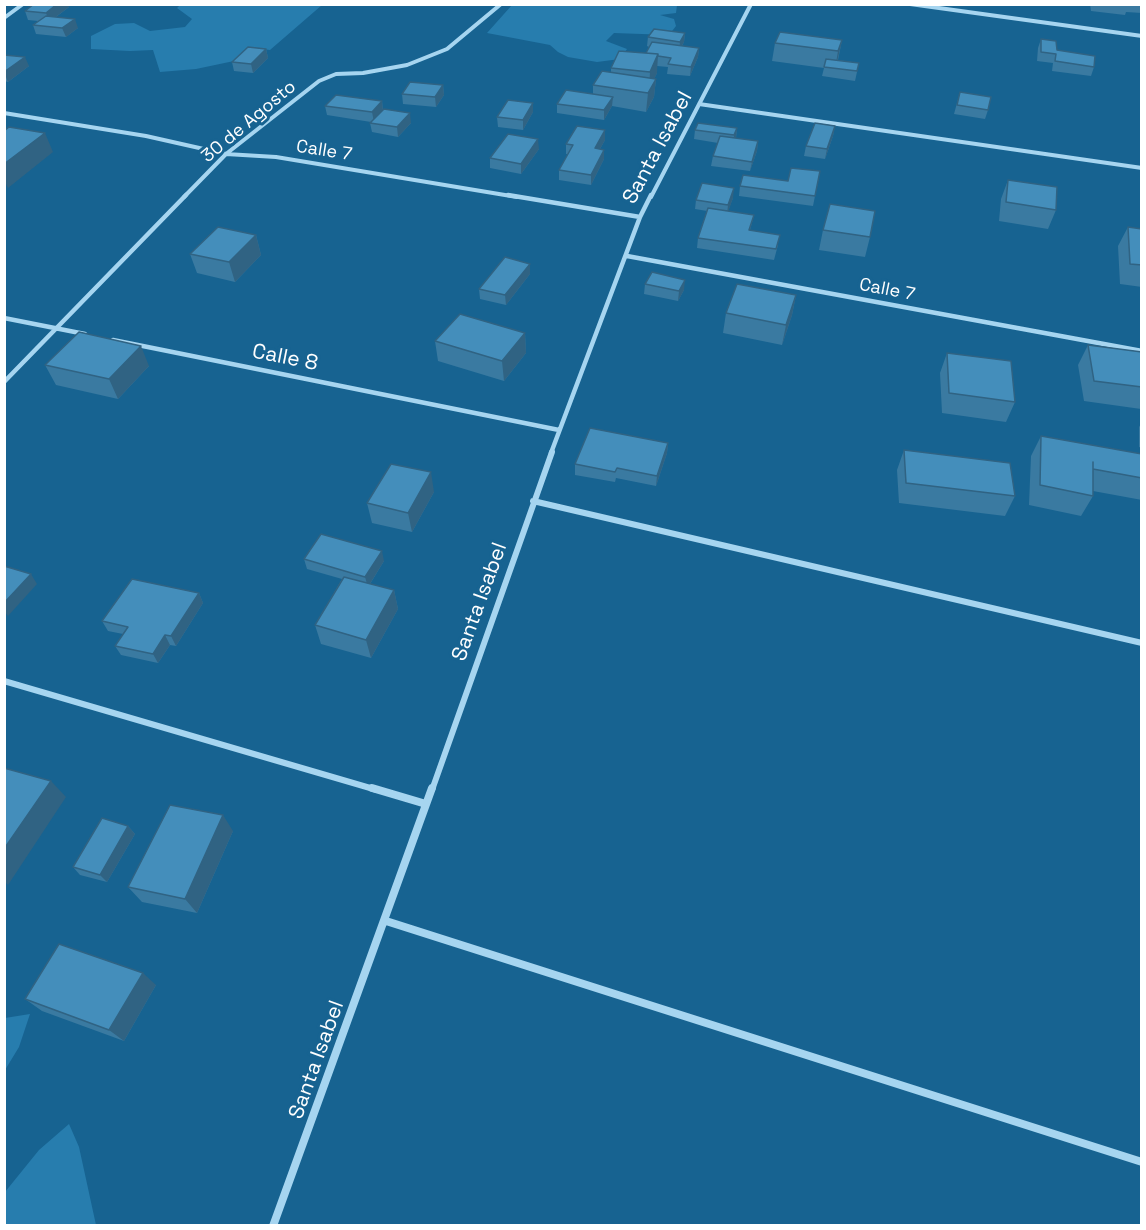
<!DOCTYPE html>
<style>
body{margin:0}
#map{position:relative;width:1146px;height:1230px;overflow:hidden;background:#176391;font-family:"Space Grotesk",sans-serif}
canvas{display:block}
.frame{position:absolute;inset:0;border:6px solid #fff;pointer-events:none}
</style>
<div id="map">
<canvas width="1146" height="1230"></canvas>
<div class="frame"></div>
</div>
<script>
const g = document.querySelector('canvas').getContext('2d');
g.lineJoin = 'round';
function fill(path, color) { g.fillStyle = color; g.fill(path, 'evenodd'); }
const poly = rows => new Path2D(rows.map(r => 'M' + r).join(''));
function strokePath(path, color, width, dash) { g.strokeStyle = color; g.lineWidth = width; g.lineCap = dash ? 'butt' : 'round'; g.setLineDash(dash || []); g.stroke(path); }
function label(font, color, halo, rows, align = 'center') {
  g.font = font + ' "Space Grotesk",sans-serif'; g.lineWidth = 6; g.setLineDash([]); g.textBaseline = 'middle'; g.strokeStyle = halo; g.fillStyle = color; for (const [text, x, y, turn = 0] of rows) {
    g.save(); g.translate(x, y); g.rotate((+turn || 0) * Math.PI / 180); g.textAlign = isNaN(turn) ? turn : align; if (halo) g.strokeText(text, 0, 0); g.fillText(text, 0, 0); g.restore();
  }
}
const green = poly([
 [180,5,322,5,270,50,249,47,234,61,196,69,160,72,153,50,130,51,91,49,91,36,115,24,134,23,150,31,185,27,192,19,177,8],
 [512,5,677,5,676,13,660,15,674,19,676,26,669,35,614,33,606,41,627,49,620,59,597,62,568,57,558,52,550,45,487,33],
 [30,1014,19,1047,5,1070,5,1018],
 [69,1124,79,1147,96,1225,5,1225,5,1192,39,1150]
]);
const streetFar3 = poly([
 [910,4,1142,36],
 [4,18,23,4],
 [699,104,1142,168],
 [4,113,146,136,226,154,276,157,517,197],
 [184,197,226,154,319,81,336,74,363,73,407,65,447,49,501,4],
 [651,197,751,4]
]);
const streetFar2 = poly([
 [508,195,640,217],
 [627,256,1142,351],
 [4,318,85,334],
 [113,340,559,430],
 [4,382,186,195],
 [551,453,640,217,651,195]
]);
const streetFar1 = poly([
 [533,501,1142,643],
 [4,681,377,790],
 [432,790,552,452]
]);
const street = poly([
 [372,788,426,804],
 [386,921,1142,1162],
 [273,1226,432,788]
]);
const wall = poly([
 [1090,4,1142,4,1142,13,1126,12,1125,15,1091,11],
 [69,7,56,17,78,28,66,37,36,34,33,25,38,21,28,20,25,11],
 [685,33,684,42,682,46,699,48,698,57,690,76,667,74,668,67,657,66,657,73,654,79,656,79,654,97,646,112,612,106,604,120,557,113,557,104,593,94,593,85,611,72,611,68,646,53,649,47,647,46,648,37],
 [1041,39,1057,50,1094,67,1091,76,1052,71,1053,63,1037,61,1038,48],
 [842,40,838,60,859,63,855,81,822,76,824,68,772,61,775,43],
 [266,49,268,58,253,73,234,71,232,62],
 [4,55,29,66,8,82,4,81],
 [443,85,444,95,436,107,403,104,402,94],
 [960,92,988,110,985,119,954,114],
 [382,101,383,110,411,123,398,137,372,132,370,123,371,122,327,115,325,106],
 [533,112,523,130,498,127,497,117],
 [835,126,833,136,825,159,804,156,806,146],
 [737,128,736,138,758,141,757,151,750,171,711,166,713,156,718,143,694,139,695,130],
 [605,140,600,149,604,159,591,185,559,180,559,170,568,154,566,154,566,144],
 [539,149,521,174,490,168,490,158],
 [820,171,813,206,739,196,740,186,788,181],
 [1008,180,1056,210,1048,229,999,221,1001,199],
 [733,198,728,211,754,215,750,230,778,245,774,260,697,248,698,238,707,211,695,209,696,200],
 [1128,227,1142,229,1142,287,1120,284,1118,246],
 [823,230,870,237,865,257,819,250],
 [256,235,261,255,235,282,197,273,190,254],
 [530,274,506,305,480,299,479,289],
 [645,284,684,290,678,301,644,294],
 [796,295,792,315,782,345,723,333,726,313],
 [525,333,526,353,504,381,438,361,435,341],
 [1088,345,1142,352,1142,407,1141,409,1084,401,1078,365],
 [947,353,1015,402,1006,422,942,413,940,373],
 [45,365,149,366,118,399,56,385],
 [1142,422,1142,448,1139,447,1139,427],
 [1041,436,1142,454,1142,500,1093,491,1093,496,1081,516,1029,505,1031,456],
 [668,443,667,453,656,486,616,478,615,482,575,475,575,464],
 [904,450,1015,496,1005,516,899,503,897,470],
 [434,492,412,532,372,523,367,503],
 [304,559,384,561,370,584,394,590,398,609,371,658,321,644,315,625,342,579,307,569],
 [199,593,203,603,176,646,170,645,158,663,121,655,115,646,123,634,108,631,102,621],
 [128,826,135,834,107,882,80,875,73,867],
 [233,831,197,913,142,902,128,887],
 [156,985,124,1041,42,1011,25,999]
]);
const shadedWall = poly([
 [57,4,68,4,69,7,49,22,46,13],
 [75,19,78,28,66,37,62,28],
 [685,33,684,42,679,51,680,42],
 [842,40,838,58,835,69,838,51],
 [699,48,698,57,690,76,691,67],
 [266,49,268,58,253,73,251,64],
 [658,54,657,73,650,88,656,79,654,97,646,112,648,93,649,90,650,72],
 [25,57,29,66,8,82,4,72],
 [443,85,444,95,436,107,435,97],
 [613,97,612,106,604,120,604,110],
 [382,101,383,111,374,122,372,112],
 [533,103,533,112,523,130,523,120],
 [410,113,411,123,398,137,397,127],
 [835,126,833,136,825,159,827,149],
 [737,128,736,138,733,145,734,135],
 [605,130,605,140,595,158,595,148],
 [45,133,53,152,8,188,4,180,4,164],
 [538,139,539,149,521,174,521,164],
 [758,141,757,151,750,171,752,162],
 [604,150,604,159,591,185,591,175],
 [734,188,733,198,727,215,728,205],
 [256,235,261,255,235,282,229,262],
 [530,264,530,274,506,305,505,295],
 [685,280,684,290,678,301,679,291],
 [796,295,792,315,782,345,786,325],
 [525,333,526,353,504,381,502,361],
 [141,346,149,366,118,399,109,379],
 [668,443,667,453,656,486,657,476],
 [431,472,434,492,412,532,408,513],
 [382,551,384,561,368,587,365,577],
 [31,574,37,584,8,616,4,611,4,603],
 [394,590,398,609,371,658,366,640],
 [199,593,203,603,176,646,171,636],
 [165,635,170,645,158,663,153,654],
 [51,781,66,797,8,885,4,881,4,849],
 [223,815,233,831,197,913,185,899],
 [128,826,135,834,107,882,100,875],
 [143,973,156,985,124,1041,109,1030]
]);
const building = poly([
 [34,4,57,4,46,13,25,11,34,4],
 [46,16,75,19,62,28,33,25,46,16],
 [654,29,685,33,680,42,648,37,654,29],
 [780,32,842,40,838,51,775,43,780,32],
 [1041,39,1056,41,1057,50,1095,56,1094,67,1055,61,1056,54,1041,52,1041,39],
 [652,42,699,48,691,67,668,64,671,58,658,56,658,54,646,53,652,42],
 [248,47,266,49,251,64,232,62,248,47],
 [619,51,658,54,650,72,611,68,619,51],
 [4,55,25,57,4,72,4,55],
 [826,59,859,63,857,71,824,67,826,59],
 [602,71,656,79,648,93,593,85,602,71],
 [410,82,443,85,435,97,402,94,410,82],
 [566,90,613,97,604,110,557,104,566,90],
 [960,92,991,97,988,110,957,105,960,92],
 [336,95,382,101,372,112,325,106,336,95],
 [508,100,533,103,523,120,497,117,508,100],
 [384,109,410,113,397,127,370,123,384,109],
 [698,123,737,128,734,135,695,130,698,123],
 [815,123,835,126,827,149,806,146,815,123],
 [577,126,605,130,595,148,604,150,591,175,559,170,573,145,566,144,577,126],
 [9,127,45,133,4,164,4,131,9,127],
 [508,134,538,139,521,164,490,158,508,134],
 [720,136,758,141,752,162,713,156,720,136],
 [791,168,820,171,815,196,740,186,743,175,788,181,791,168],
 [1008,180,1057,187,1056,210,1006,202,1008,180],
 [702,183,734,188,728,205,696,200,702,183],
 [830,204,875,211,870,237,823,230,830,204],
 [708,208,754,215,749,230,780,235,776,249,698,238,708,208],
 [218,227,256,235,229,262,190,254,218,227],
 [1128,227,1142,229,1142,265,1130,264,1128,227],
 [505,257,530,264,505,295,479,289,505,257],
 [652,272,685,280,679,291,645,284,652,272],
 [737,284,796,295,786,325,726,313,737,284],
 [460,314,525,333,502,361,435,341,460,314],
 [79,332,141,346,109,379,45,365,79,332],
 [1088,345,1142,352,1142,387,1094,381,1088,345],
 [947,353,1011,361,1015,402,949,393,947,353],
 [590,428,668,443,657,476,617,468,615,472,575,464,590,428],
 [1041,436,1142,454,1142,478,1093,469,1093,462,1093,496,1040,485,1041,436],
 [904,450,1010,463,1015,496,906,483,904,450],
 [391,464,431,472,408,513,367,503,391,464],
 [321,534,382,551,365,577,304,559,321,534],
 [4,566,31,574,4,603,4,566],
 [344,577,394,590,366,640,315,625,344,577],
 [132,579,199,593,171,636,165,635,153,654,115,646,128,627,102,621,132,579],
 [4,768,51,781,4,849,4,768],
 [170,805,223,815,185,899,128,887,170,805],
 [102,818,128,826,100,875,73,867,102,818],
 [59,944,143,973,109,1030,25,999,59,944]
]);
const farStreetnames = [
 ["30 de Agosto",249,122,-40],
 ["Calle 7",324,151,9],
 ["Calle 7",887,290,11]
];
const streetNames = [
 ["Santa Isabel",658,148,-62],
 ["Calle 8",285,358,11],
 ["Santa Isabel",480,602,-70],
 ["Santa Isabel",317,1060,-70]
];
fill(green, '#277dae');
strokePath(streetFar3, '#a6d5f0', 4);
strokePath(streetFar2, '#a6d5f0', 4.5);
strokePath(streetFar1, '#a6d5f0', 6);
strokePath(street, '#a6d5f0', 8);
fill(wall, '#3a7aa1');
fill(shadedWall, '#306383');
fill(building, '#448ebb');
strokePath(building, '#306383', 1.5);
label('18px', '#fff', '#176391', farStreetnames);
label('21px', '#fff', '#176391', streetNames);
</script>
